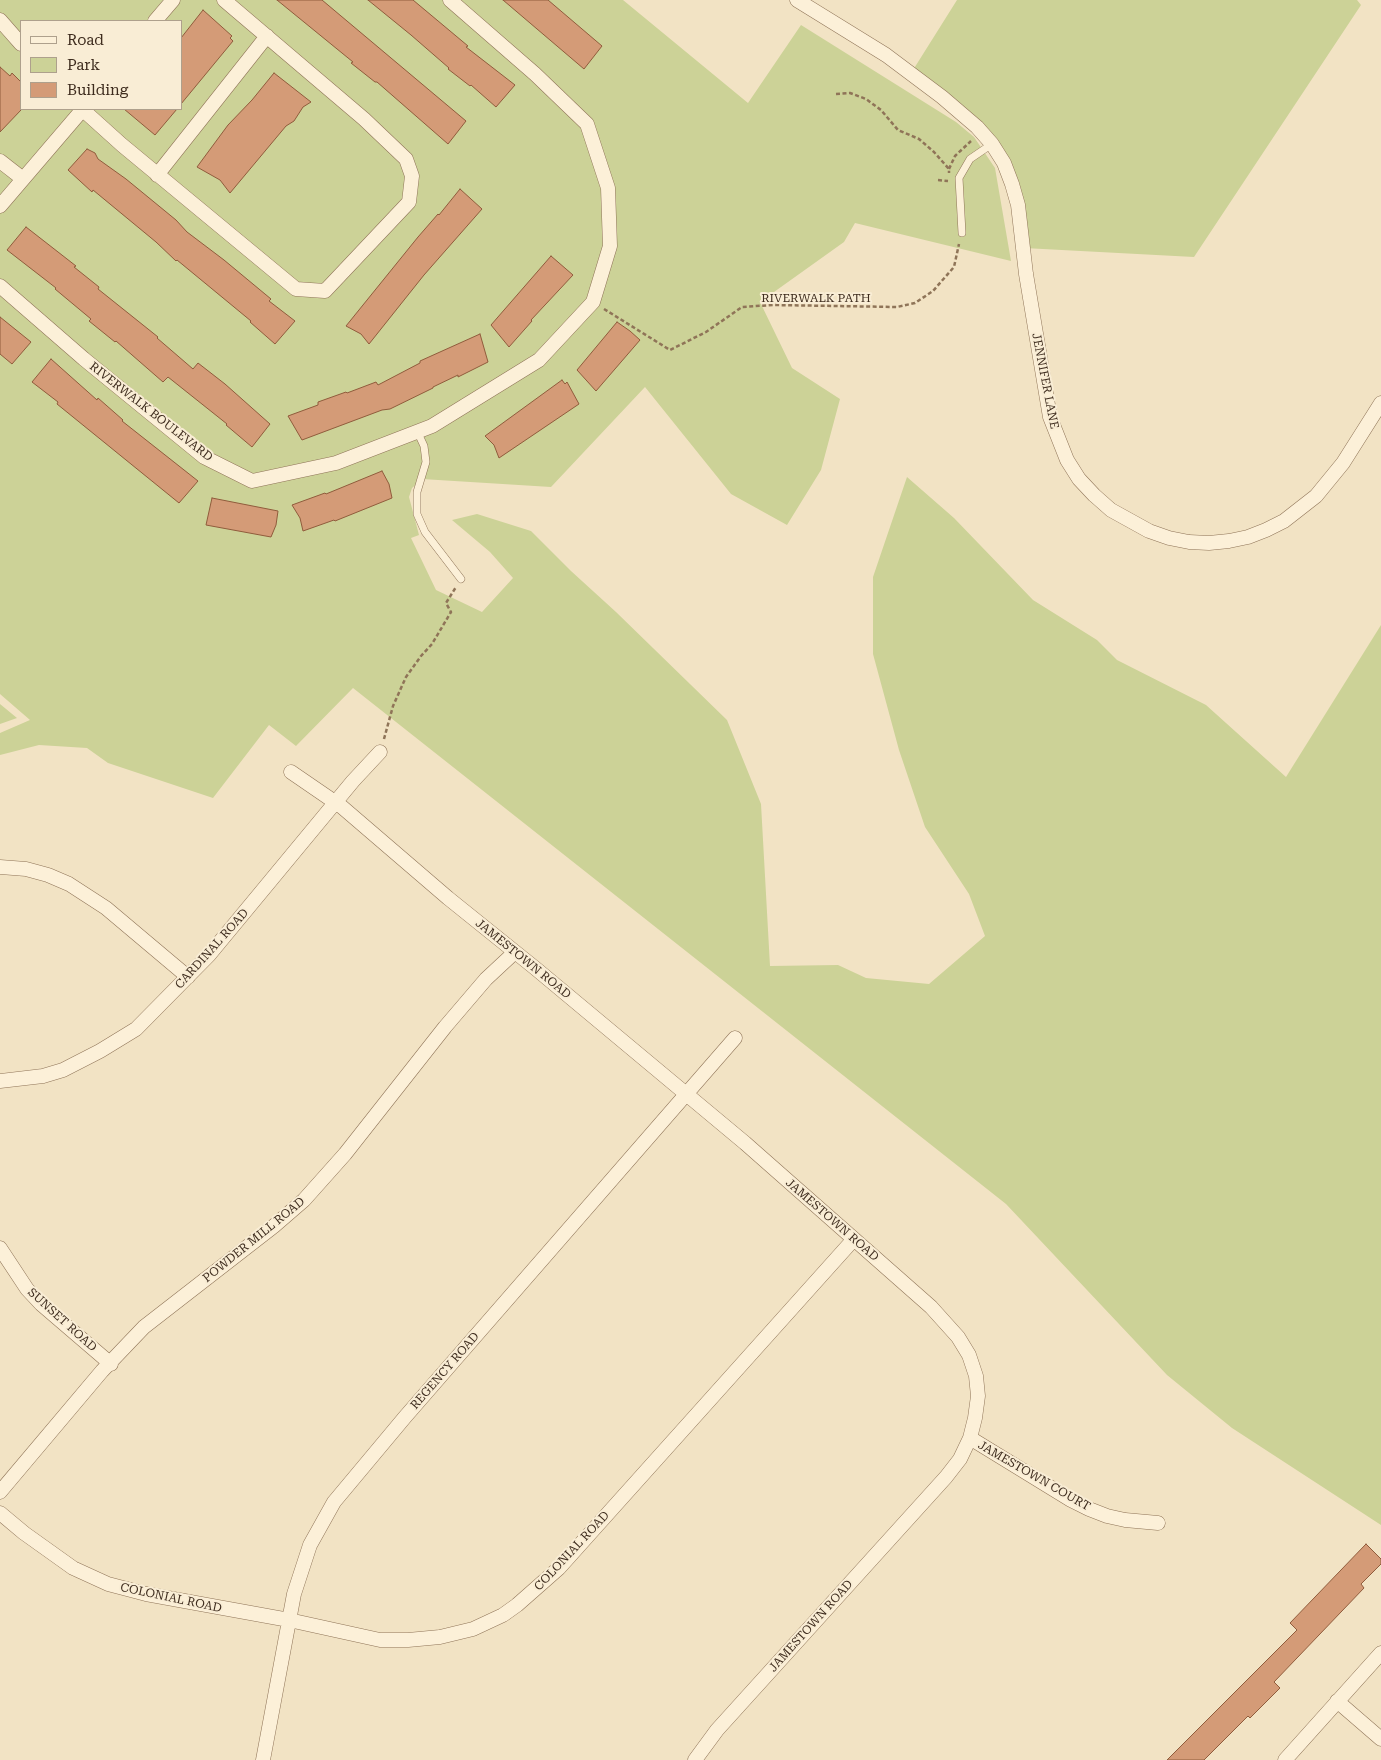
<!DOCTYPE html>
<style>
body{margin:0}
#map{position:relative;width:1381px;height:1760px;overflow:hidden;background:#f2e3c4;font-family:"Roboto Serif",serif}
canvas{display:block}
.legend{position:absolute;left:20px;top:20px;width:162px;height:90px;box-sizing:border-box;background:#f9edd5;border:1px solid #aea08c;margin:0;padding:6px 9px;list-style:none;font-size:15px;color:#3e2c1e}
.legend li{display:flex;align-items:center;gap:10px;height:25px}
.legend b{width:25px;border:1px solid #aea08c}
</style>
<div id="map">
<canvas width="1381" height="1760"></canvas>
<ul class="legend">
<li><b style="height:6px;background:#fcf0d8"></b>Road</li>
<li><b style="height:14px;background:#ccd297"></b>Park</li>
<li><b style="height:14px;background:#d49b77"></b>Building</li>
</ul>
</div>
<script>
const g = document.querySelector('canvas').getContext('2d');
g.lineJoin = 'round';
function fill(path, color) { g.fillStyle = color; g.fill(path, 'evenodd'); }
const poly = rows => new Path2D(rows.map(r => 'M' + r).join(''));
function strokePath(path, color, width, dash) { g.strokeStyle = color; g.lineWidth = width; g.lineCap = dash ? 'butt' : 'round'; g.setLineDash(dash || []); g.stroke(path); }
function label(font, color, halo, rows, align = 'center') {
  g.font = font + ' "Roboto Serif",serif'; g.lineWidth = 4; g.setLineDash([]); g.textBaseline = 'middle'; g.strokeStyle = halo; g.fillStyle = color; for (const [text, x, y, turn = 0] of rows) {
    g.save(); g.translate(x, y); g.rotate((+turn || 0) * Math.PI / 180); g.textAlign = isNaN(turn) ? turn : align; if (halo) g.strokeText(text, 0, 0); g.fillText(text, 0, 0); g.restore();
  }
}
const green = poly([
 [0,0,623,0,748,103,801,25,956,122,974,137,995,168,1011,261,855,223,844,242,760,302,792,368,840,399,821,470,787,525,731,494,645,387,551,487,422,479,412,488,409,497,419,535,411,538,436,590,482,612,513,578,490,552,452,520,477,514,531,531,571,571,616,612,727,720,761,804,770,966,838,965,866,978,929,984,985,936,969,894,925,827,899,750,873,654,873,577,907,477,954,518,1033,600,1097,640,1117,660,1206,705,1286,777,1381,625,1381,1525,1232,1428,1167,1375,1006,1204,353,688,296,746,269,725,213,798,108,763,87,748,39,745,0,755,0,733,30,720,0,694],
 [21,21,181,21,181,109,21,109],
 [957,0,1357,0,1361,5,1194,257,1024,248,993,137,908,78],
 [0,704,17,718,0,724]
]);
const building = poly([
 [277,0,322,0,466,121,448,144,377,82,375,82,351,63,353,62,277,0],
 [368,0,413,0,468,46,466,47,515,85,496,107,471,85,470,86,448,69,449,68,411,35,368,0],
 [503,0,548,0,602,46,584,69,503,0],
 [203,10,232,36,230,38,233,41,181,104,181,38,203,10],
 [0,67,10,76,12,73,21,82,21,110,0,132,0,67],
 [274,73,311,102,303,107,294,121,286,126,230,193,220,180,197,167,228,125,252,100,274,73],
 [124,109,177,109,155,135,124,109],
 [87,149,95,153,98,159,126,179,176,220,187,232,224,260,271,299,269,301,295,321,275,344,250,322,251,321,177,260,176,261,156,242,93,190,92,192,68,170,87,149],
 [460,189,482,209,424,275,369,344,361,334,346,326,418,237,438,214,439,215,460,189],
 [26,227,76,266,74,267,99,287,98,289,158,337,157,338,193,369,198,363,225,384,270,424,252,447,226,425,227,424,168,377,163,382,116,341,115,342,89,321,91,319,55,289,56,288,7,250,26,227],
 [551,256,573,275,531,320,532,321,509,347,491,325,551,256],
 [0,317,31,342,12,364,0,354,0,317],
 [617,322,630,331,640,340,596,391,577,370,617,322],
 [480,334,488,362,458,377,458,375,433,387,433,388,390,409,382,410,302,440,288,416,318,405,318,402,346,392,347,393,376,382,378,385,420,363,420,361,480,334],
 [51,359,97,400,98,398,123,420,122,421,198,481,179,503,57,404,58,402,32,382,51,359],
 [562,380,565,384,567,382,579,404,499,458,494,445,485,436,562,380],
 [382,471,389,484,392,498,335,521,334,520,303,531,300,518,292,505,325,493,326,494,382,471],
 [212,498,278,511,276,525,271,537,206,525,212,498],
 [1366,1544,1381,1559,1381,1564,1361,1584,1364,1588,1274,1682,1280,1688,1250,1718,1248,1716,1204,1760,1167,1760,1297,1630,1290,1623,1366,1544]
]);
const path = poly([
 [836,94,850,93,866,99,881,110,898,130,919,139,934,152,949,169,949,173],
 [949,169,955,156,971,141],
 [938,180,948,181],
 [604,309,670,350,706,332,742,307,773,305,897,307,915,303,933,291,954,267,959,244],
 [384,739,393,706,406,677,421,656,432,644,451,612,446,603,456,587]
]);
const lane = poly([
 [962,233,959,178,970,159,992,144],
 [417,431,424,446,426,462,417,492,417,514,425,532,461,579]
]);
const street = poly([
 [797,0,886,55,942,97,977,127,992,144,1004,163,1012,184,1018,205,1026,274,1050,417,1067,460,1079,479,1094,495,1111,510,1149,531,1169,538,1189,542,1209,543,1229,541,1248,537,1266,530,1284,521,1316,496,1343,463,1381,403],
 [0,20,21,44],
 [155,21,173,0],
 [82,109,122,145,296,289,325,291,409,202,412,176,406,159,364,119,224,0],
 [0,161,23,179],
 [157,175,267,36],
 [0,206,83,109],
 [0,286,84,359,204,457,252,481,336,463,432,426,539,360,593,302,610,246,608,188,587,124,535,74,450,0],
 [291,772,342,807,448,898,535,968,745,1143,931,1307,958,1337,969,1355,976,1376,978,1396,975,1418,970,1438,960,1459,946,1477,717,1730,695,1760],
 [0,867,26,869,48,875,69,884,106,908,188,977],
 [0,1081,43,1076,63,1070,100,1051,136,1029,209,955,353,781,380,752],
 [0,1248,27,1289,41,1304,111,1364],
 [970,1438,1071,1500,1089,1509,1107,1516,1125,1520,1158,1523],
 [0,1492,102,1371,144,1327,274,1226,304,1200,345,1154,445,1027,486,979,515,952],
 [0,1513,24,1533,73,1568,108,1584,146,1594,289,1620,380,1640,408,1640,440,1637,473,1629,503,1615,517,1605,559,1568,854,1239],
 [1337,1701,1381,1739],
 [263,1760,294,1594,310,1545,334,1502,405,1417,735,1038],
 [1285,1760,1381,1653]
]);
const streetNames = [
 ["RIVERWALK PATH",816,298],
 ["JENNIFER LANE",1045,381,79],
 ["RIVERWALK BOULEVARD",151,412,38],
 ["CARDINAL ROAD",212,949,-48],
 ["JAMESTOWN ROAD",523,959,39],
 ["JAMESTOWN ROAD",832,1220,41],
 ["POWDER MILL ROAD",254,1240,-39],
 ["SUNSET ROAD",62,1320,42],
 ["REGENCY ROAD",445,1371,-49],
 ["JAMESTOWN COURT",1034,1476,30],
 ["COLONIAL ROAD",572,1551,-47],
 ["COLONIAL ROAD",171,1598,12],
 ["JAMESTOWN ROAD",811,1626,-48]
];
fill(green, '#ccd297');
fill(building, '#d49b77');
strokePath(building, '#905c3c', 1);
strokePath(lane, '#8f7458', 8);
strokePath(street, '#8f7458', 15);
strokePath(path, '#8f7458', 2.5, [4, 2.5]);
strokePath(lane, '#fcf0d8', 7);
strokePath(street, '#fcf0d8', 14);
label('12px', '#3e2c1e', '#f9edd5', streetNames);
</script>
